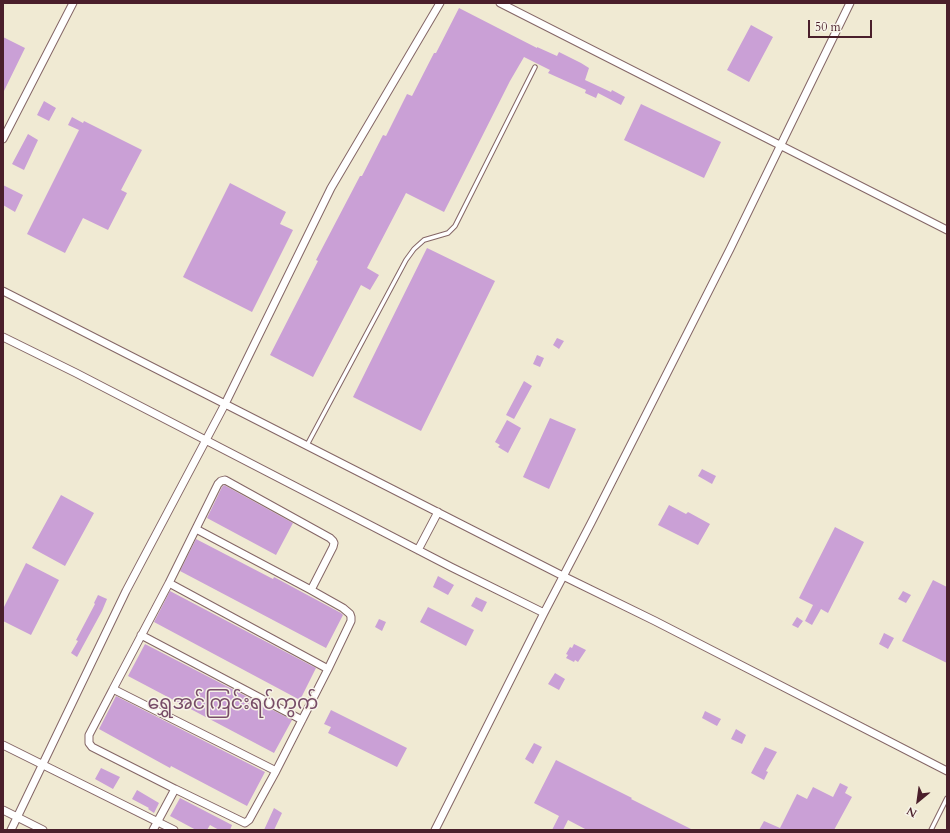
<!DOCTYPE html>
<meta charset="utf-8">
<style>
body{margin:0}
#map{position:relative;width:950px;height:833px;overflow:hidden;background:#f0ead3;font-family:Cardo,serif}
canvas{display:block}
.frame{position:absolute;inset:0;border:4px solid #4a1f2b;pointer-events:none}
.north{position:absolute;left:898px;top:781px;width:40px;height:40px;-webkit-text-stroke:3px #f7f3e8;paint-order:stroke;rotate:209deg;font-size:11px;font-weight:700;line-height:16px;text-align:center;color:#4a1f2b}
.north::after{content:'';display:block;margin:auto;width:14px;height:18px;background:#4a1f2b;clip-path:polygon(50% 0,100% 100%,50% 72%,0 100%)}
.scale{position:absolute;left:808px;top:20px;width:64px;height:18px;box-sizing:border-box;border:2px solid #4a1f2b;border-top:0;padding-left:5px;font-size:12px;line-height:14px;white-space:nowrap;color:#4a1f2b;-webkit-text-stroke:3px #f7f3e8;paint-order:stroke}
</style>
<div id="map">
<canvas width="950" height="833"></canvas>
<div class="frame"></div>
<div class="north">N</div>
<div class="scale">50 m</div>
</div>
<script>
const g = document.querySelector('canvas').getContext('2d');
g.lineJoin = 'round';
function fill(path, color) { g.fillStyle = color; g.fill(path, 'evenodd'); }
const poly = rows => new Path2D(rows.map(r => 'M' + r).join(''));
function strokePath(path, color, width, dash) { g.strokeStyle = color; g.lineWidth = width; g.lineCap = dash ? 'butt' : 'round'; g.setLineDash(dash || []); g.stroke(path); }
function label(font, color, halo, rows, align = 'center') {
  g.font = font + ' Cardo,"Noto Sans Myanmar",serif'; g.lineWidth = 3; g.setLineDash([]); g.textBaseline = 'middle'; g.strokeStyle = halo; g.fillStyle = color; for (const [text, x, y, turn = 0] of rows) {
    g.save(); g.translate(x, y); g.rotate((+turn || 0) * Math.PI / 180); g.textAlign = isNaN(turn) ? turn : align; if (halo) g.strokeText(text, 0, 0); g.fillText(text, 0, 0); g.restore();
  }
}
const building = poly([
 [459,8,537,48,537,47,557,56,559,52,581,63,589,68,585,80,611,92,612,90,625,97,621,105,598,93,596,98,585,93,586,90,548,73,550,70,524,57,510,81,444,212,406,193,367,268,379,275,370,290,361,285,313,377,270,355,318,261,316,260,360,176,362,176,383,135,386,136,407,94,412,96,434,53,436,53],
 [751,25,773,37,749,82,727,70],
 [3,37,25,48,3,93],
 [44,101,56,108,49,121,37,115],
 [641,104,721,142,704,178,624,140],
 [72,117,83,123,84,121,142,150,121,190,127,193,108,230,83,218,65,253,27,234,79,130,68,125],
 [28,134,38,140,24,170,12,164],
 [230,183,286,212,280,224,293,230,252,312,183,277],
 [3,185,23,195,15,212,3,205],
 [427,248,495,281,421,431,353,397],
 [557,338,564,341,559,349,553,345],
 [537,355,544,358,540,367,533,364],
 [524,381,532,386,514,419,506,415],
 [550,418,576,429,549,489,523,477],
 [507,420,521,428,508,453,498,447,500,445,495,442],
 [702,469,716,476,712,484,698,476],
 [224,485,293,523,276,555,207,518,222,487],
 [61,495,94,513,65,566,32,548],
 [669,505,686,514,688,512,710,524,698,545,658,525],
 [835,527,864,542,828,613,821,609,812,625,805,621,813,605,799,598],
 [196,539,273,579,274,577,341,613,343,615,326,648,180,571],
 [26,563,59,580,31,635,3,621,3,609],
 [438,576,454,585,448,595,433,587],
 [933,580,947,587,947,663,902,641],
 [170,591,316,668,300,700,154,622],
 [903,591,911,595,906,603,898,599],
 [98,595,107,599,102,611,77,657,71,653,78,641,76,640,95,604,94,603],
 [476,597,487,602,482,612,471,606],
 [428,607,474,630,466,646,420,622],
 [797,617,803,621,798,628,792,625],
 [379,619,386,622,382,631,375,627],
 [884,633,894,638,888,649,879,644],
 [145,644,292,720,274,753,128,676],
 [574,644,586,650,578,662,575,660,574,662,566,658,568,655,566,654,570,647,572,648],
 [555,673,565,679,559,690,548,684],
 [116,696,265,772,247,806,171,766,170,768,99,729],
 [331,710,407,748,397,767,328,733,331,727,324,724],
 [705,711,721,719,717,726,702,718],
 [736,729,746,735,742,744,731,739],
 [534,743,542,747,533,764,525,759],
 [765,747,777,752,766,771,768,772,764,780,751,773],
 [556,760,632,798,631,799,693,830,587,830,568,820,563,830,552,830,559,816,534,803],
 [101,768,120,777,113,789,95,779],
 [840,783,848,787,845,793,852,797,834,830,759,830,764,821,780,828,797,794,807,799,813,787,833,797],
 [137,790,159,803,154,813,148,809,149,808,132,799],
 [180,798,232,825,230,830,219,830,210,825,207,830,196,830,170,816],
 [274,808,282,813,274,830,264,830]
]);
const service = poly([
 [307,445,406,260,414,249,424,240,448,233,455,226,535,67],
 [931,830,947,798]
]);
const minor = poly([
 [500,3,947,230],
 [3,139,73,3],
 [3,291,563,576,655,621,947,771],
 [3,337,76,373,451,567,544,613],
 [196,529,311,590,343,608,350,614,351,617,351,621,328,669,276,771],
 [418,550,438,512],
 [169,583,113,689,276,771,249,820,245,823,175,789],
 [311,590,333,547,334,543,333,541,330,538,225,480,221,481,218,484,169,583,328,669],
 [141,635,302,720],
 [113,689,89,735,89,743,92,747,175,789,153,830],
 [3,745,174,830],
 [3,810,43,830],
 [11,830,126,591,225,404,331,188,440,3],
 [435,830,544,613,591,523,730,249,850,3]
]);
const quarterNames = [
 ["ရွှေအင်ကြင်းရပ်ကွက်",233,705]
];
fill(building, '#caa0d6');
strokePath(service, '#846666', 5.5);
strokePath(minor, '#846666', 9);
strokePath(service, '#fff', 3.5);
strokePath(minor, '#fff', 7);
label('19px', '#774c67', '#f7f3e8', quarterNames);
</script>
